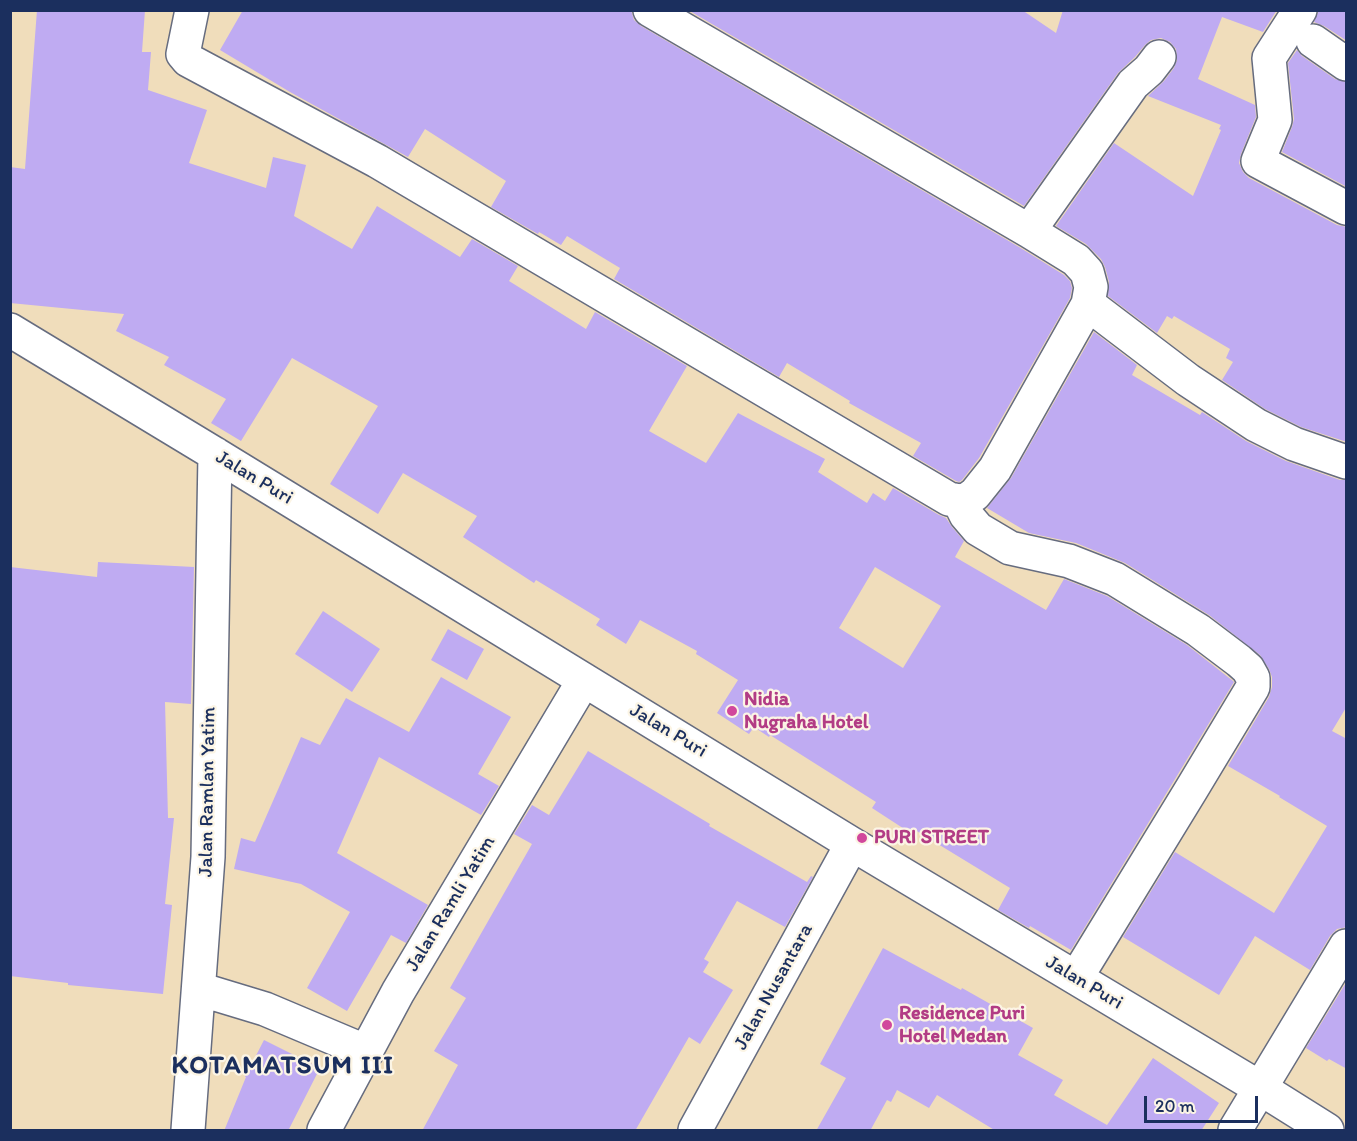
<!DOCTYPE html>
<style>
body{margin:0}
#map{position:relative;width:1357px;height:1141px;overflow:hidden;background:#f0ddbb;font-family:Itim,sans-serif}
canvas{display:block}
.frame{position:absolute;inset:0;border:12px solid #1b2f5e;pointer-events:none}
.scale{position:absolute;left:1144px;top:1096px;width:114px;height:27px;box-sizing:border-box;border:3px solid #1b2f5e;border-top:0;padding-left:8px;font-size:18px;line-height:21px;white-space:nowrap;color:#1b2f5e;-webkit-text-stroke:4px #fcf5e5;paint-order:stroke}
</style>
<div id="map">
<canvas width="1357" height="1141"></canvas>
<div class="frame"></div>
<div class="scale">20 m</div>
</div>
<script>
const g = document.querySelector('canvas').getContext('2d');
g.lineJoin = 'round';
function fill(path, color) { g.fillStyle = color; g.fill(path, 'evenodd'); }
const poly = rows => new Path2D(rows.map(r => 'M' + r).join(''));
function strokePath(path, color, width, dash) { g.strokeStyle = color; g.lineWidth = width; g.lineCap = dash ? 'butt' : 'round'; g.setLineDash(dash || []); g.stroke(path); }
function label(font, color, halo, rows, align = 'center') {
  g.font = font + ' Itim,sans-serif'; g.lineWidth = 4.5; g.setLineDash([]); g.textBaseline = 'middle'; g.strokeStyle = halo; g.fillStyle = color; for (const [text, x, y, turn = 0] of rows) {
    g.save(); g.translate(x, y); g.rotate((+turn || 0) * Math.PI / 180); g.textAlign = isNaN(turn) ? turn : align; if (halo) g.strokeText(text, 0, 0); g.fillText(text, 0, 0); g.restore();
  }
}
const building = poly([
 [37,10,145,10,142,52,151,52,148,90,207,110,189,163,266,188,273,157,306,165,294,216,352,249,377,206,460,257,472,239,518,266,509,281,586,329,595,312,687,366,649,431,706,463,738,413,825,459,818,472,867,503,873,493,885,501,893,488,939,515,946,518,952,527,964,541,955,557,1046,610,1064,579,1107,596,1187,645,1233,681,1234,682,1071,950,1030,926,1029,928,998,910,1010,888,915,830,912,834,872,808,876,802,770,735,769,737,754,727,749,734,717,713,738,680,696,654,697,651,640,620,626,644,596,625,600,619,536,580,534,583,463,537,477,516,403,473,378,514,330,484,378,406,292,358,241,441,211,423,226,399,164,365,169,357,116,331,124,314,10,303,10,167,25,169],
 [875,567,941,606,903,668,839,628],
 [243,10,631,10,634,20,641,26,1019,247,1064,275,1070,281,1072,288,1070,298,979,458,962,480,959,482,956,481,913,456,921,443,849,403,850,401,787,363,779,377,614,279,620,268,567,236,561,245,539,232,538,234,491,207,506,181,425,129,408,157,290,92,220,50],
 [688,10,1022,10,1056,33,1063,10,1277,10,1263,32,1222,17,1198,79,1255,105,1256,117,1241,154,1239,163,1243,172,1249,178,1337,225,1347,227,1347,442,1301,427,1265,409,1222,380,1233,362,1226,358,1230,349,1174,316,1172,319,1167,316,1157,333,1108,296,1109,282,1105,267,1101,259,1086,244,1056,226,1114,143,1193,196,1221,130,1219,129,1221,125,1148,96,1164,81,1174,68,1177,60,1176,49,1170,42,1161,38,1151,40,1145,45,1135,57,1118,73,1024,206],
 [1319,10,1347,10,1347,41,1324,26,1314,22],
 [1297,50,1302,56,1335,79,1347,82,1347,187,1282,152,1292,127,1294,119,1288,63],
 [1094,332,1137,365,1132,375,1200,415,1202,412,1246,441,1286,461,1340,480,1347,480,1347,706,1332,731,1347,739,1347,927,1337,929,1330,936,1310,970,1255,936,1219,995,1123,937,1175,852,1274,913,1327,826,1279,797,1280,796,1228,766,1269,697,1272,687,1272,677,1269,669,1260,655,1209,615,1125,563,1076,543,1029,533,987,508,1011,478],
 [98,562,194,567,191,704,165,702,168,818,174,818,165,904,172,905,163,994,68,985,68,983,10,976,10,567,97,577],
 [323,611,380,649,352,692,295,654],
 [448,629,484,649,467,680,431,660],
 [441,677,511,717,478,774,499,786,481,815,379,757,337,853,428,905,406,943,391,935,347,1011,307,988,350,912,301,884,234,869,241,838,255,842,301,737,320,745,346,698,409,732],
 [588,751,710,824,709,826,807,882,811,876,813,877,785,927,737,901,704,959,709,962,703,972,733,990,700,1044,689,1037,635,1131,422,1131,458,1065,434,1051,466,998,450,988,532,844,514,834,532,805,549,815],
 [883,948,961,990,962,988,1033,1028,1018,1055,1063,1080,1054,1095,1107,1125,1153,1058,1219,1103,1201,1131,996,1131,937,1095,929,1108,897,1090,891,1102,887,1100,870,1131,816,1131,846,1078,820,1064],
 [1347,981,1347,1069,1329,1059,1327,1061,1306,1048],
 [264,1040,320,1068,288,1131,224,1131,246,1077,245,1077]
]);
const minor = poly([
 [192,10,183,54,188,60,377,161,949,499,959,501,968,499,975,494,995,469,1088,304,1091,287,1087,272,1076,260,1029,231,650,10],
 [1300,10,1269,58,1275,120,1258,161,1346,208],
 [1313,41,1346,64],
 [1029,231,1133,84,1149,70,1159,57],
 [1088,304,1188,380,1256,425,1294,444,1346,462],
 [10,330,215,454,852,844,1260,1088,1327,1130],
 [959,501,966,515,978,529,1010,548,1069,561,1115,579,1198,630,1239,661,1248,669,1253,678,1253,687,1191,790,1076,978],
 [199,989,265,1009,367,1052],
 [188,1130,208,857,215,454],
 [324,1130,398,992,584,680],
 [695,1130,852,844],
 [1235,1130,1346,946]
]);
const markers = [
 [732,711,6,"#d1479c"],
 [862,838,6,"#d1479c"],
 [887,1025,6,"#d1479c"]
];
const streetNames = [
 ["Jalan Puri",254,478,31],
 ["Jalan Puri",668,731,31],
 ["Jalan Ramlan Yatim",208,792,-89],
 ["Jalan Ramli Yatim",451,904,-59],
 ["Jalan Puri",1084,983,31],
 ["Jalan Nusantara",774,987,-61]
];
const hotelNames = [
 ["Nidia",744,700],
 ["Nugraha Hotel",744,723],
 ["PURI STREET",874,838],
 ["Residence Puri",899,1014],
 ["Hotel Medan",899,1037]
];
const districtNames = [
 ["KOTAMATSUM III",283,1066]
];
fill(building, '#bfabf2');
strokePath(minor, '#666c7f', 36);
strokePath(minor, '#fff', 33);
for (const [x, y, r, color] of markers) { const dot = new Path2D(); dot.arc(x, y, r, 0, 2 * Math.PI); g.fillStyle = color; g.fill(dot); strokePath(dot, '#fcf5e5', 2); }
label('20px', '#1b2f5e', '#fcf5e5', streetNames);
label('bold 20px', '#b23c85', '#fcf5e5', hotelNames, 'left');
g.letterSpacing = '1.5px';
label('bold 26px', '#1b2f5e', '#fcf5e5', districtNames);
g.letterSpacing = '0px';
</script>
